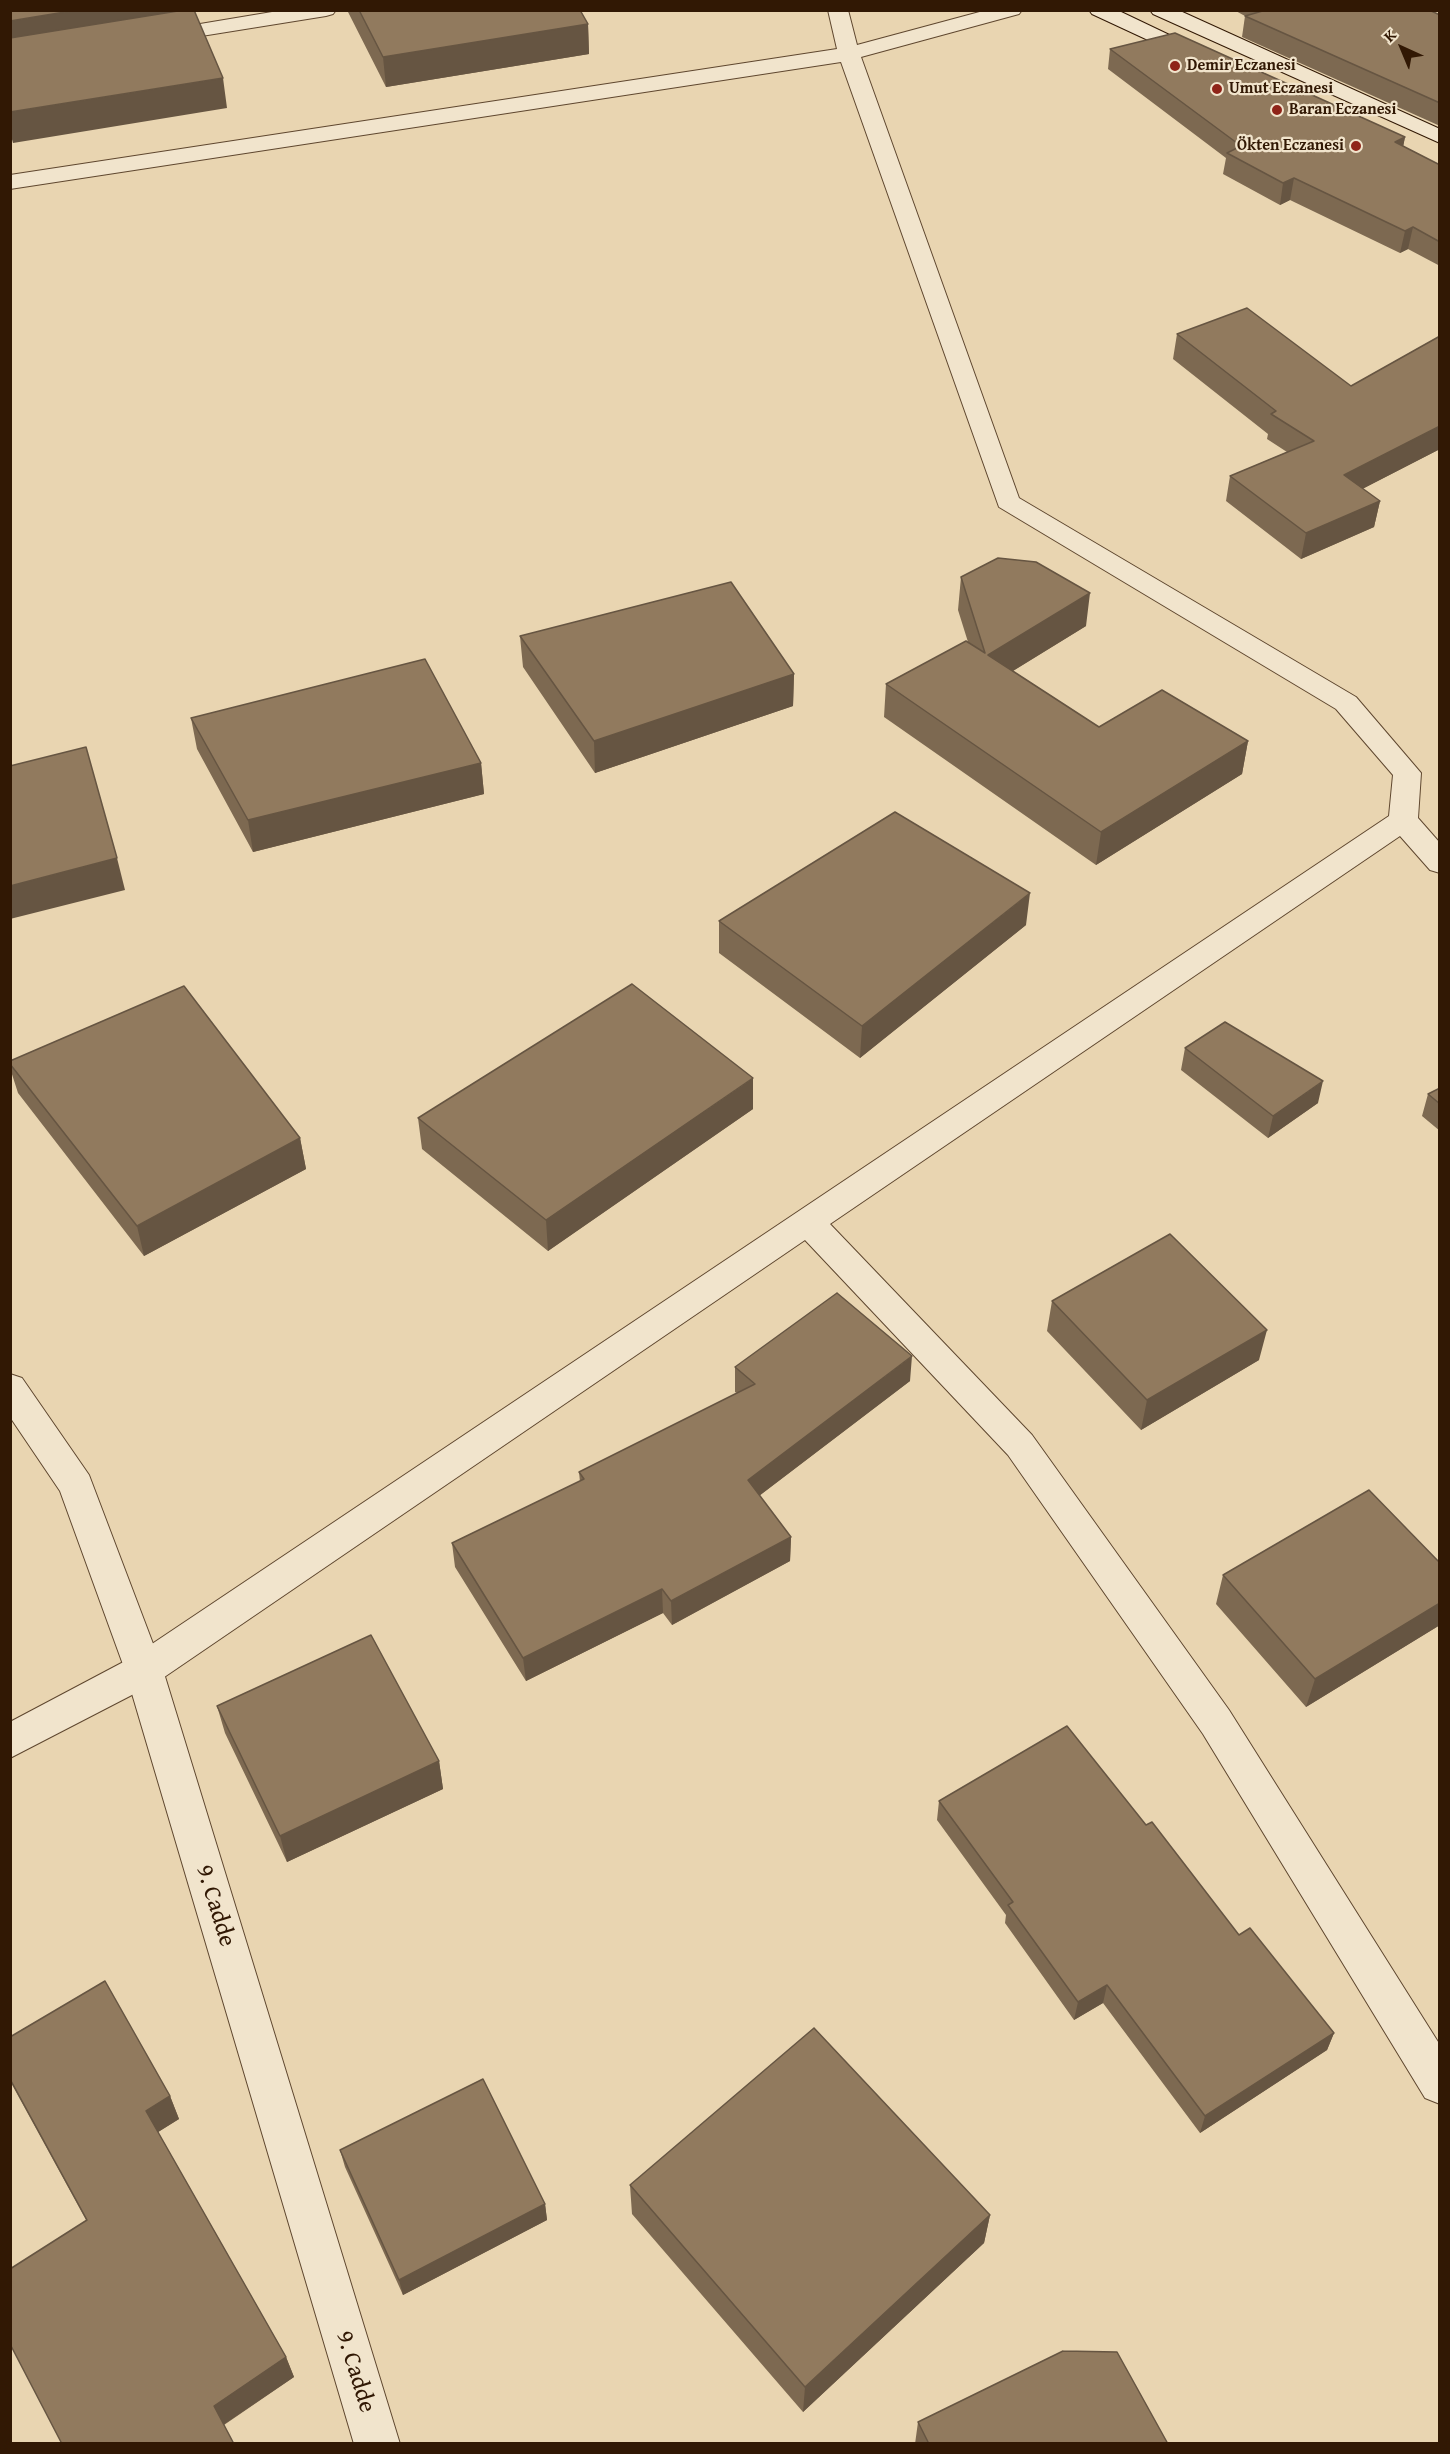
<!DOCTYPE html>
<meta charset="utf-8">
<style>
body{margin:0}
#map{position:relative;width:1450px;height:2454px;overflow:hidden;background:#e9d5b1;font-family:"Gentium Book Plus",serif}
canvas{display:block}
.frame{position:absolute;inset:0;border:12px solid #311804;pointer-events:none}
.north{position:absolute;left:1372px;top:18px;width:60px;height:60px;-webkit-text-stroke:4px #f1e4cc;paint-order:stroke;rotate:316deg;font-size:16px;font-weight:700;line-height:24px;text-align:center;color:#311804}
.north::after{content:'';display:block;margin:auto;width:21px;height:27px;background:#311804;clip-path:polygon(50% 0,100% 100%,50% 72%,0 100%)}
</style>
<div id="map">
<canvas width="1450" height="2454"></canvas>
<div class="frame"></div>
<div class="north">K</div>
</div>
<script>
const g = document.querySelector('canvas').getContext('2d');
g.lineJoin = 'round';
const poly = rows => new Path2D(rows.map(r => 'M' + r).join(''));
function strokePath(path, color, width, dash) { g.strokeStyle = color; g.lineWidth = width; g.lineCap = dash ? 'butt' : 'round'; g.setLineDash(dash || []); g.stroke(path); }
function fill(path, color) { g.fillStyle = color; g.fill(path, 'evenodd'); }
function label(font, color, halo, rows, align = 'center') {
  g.font = font + ' "Gentium Book Plus",serif'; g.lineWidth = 4.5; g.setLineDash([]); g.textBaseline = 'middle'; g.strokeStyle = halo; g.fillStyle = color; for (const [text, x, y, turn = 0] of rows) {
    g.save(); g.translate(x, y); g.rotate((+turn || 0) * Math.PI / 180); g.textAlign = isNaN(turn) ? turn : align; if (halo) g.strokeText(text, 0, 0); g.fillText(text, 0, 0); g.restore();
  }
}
const minor = poly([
 [284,10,336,10,333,14,326,16,158,43,151,41,148,37,151,33,158,31,284,10],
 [828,10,848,10,857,45,987,10,1022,10,1019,14,861,57,1019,498,1356,697,1421,773,1418,818,1440,843,1440,873,1430,870,1400,836,830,1224,1032,1435,1229,1710,1440,2045,1440,2104,1425,2098,1203,1734,1008,1455,805,1240,157,1682,10,1758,10,1722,131,1658,1389,816,1393,775,1336,709,999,507,841,62,10,189,10,175,837,49,828,10]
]);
const tertiary = poly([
 [10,1374,22,1378,89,1475,163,1670,400,2444,354,2444,125,1670,60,1491,10,1417,10,1374]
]);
const secondary = poly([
 [1089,10,1117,10,1205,52,1209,56,1205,60,1198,62,1191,60,1092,14,1089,10],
 [1150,10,1178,10,1440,129,1440,143,1153,14,1150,10]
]);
const wall = poly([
 [347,10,580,10,588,24,589,54,386,87],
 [1234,10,1429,10,1440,15,1440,126,1242,37,1245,16],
 [1110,49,1405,137,1403,146,1440,165,1440,266,1408,249,1400,253,1290,200,1280,205,1223,174,1226,158,1108,69],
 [1177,334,1351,386,1440,336,1440,449,1362,489,1380,501,1374,527,1301,559,1226,501,1230,476,1287,452,1267,439,1268,434,1173,359],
 [961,577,1086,626,1013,671,1099,727,1248,741,1242,774,1096,865,884,717,886,684,968,642,958,610],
 [520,636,794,674,793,706,595,773,523,667],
 [191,718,481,763,484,794,253,852,197,749],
 [719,921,1026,925,860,1058,719,953],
 [1185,1048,1318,1103,1268,1138,1181,1070],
 [10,1061,300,1138,306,1169,144,1256,18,1093,10,1068],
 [1440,1088,1440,1131,1422,1116,1428,1094],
 [753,1109,548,1251,422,1149,418,1118],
 [1052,1301,1259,1360,1141,1430,1047,1331],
 [735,1367,910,1381,759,1496,791,1537,790,1561,672,1625,663,1613,526,1681,455,1567,452,1543,580,1482,579,1472,737,1393,735,1392],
 [1440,1563,1440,1625,1306,1707,1216,1604,1223,1575],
 [217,1706,439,1761,443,1789,287,1862,225,1733],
 [939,1801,1146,1825,1239,1935,1334,2033,1327,2050,1200,2133,1103,2003,1074,2020,1005,1923,1006,1915,937,1820],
 [10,2037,170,2096,179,2119,158,2132,286,2357,294,2377,224,2425,86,2220,10,2081],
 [340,2150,545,2204,547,2220,403,2295,345,2167],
 [630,2185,990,2215,984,2243,803,2412,632,2214],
 [918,2422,1168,2444,915,2444]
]);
const shadedWall = poly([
 [77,10,189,10,10,52,10,21],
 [588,24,589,54,386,87,383,57],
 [223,78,227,108,13,143,10,132,10,112],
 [1405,137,1401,158,1395,142],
 [1294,178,1290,200,1280,205,1283,183],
 [1413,227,1408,249,1400,253,1405,231],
 [1440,426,1440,449,1339,501,1344,475],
 [1380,501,1374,527,1301,559,1306,533],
 [1090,593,1086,626,985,688,988,655],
 [794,674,793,706,595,773,594,741],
 [1248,741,1242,774,1096,865,1101,832],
 [481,763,484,794,253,852,248,820],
 [117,858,125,890,10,919,10,886],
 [1030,893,1026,925,860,1058,862,1026],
 [753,1078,753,1109,548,1251,546,1220],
 [1323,1081,1318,1103,1268,1138,1273,1116],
 [300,1138,306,1169,144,1256,137,1226],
 [1267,1330,1259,1360,1141,1430,1147,1400],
 [912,1356,910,1381,747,1505,748,1480],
 [791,1537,790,1561,672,1625,671,1601],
 [662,1589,663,1613,526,1681,523,1658],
 [1440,1603,1440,1625,1306,1707,1315,1679],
 [439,1761,443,1789,287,1862,280,1836],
 [1107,1985,1103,2003,1074,2020,1078,2002],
 [1334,2033,1327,2050,1200,2133,1205,2116],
 [170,2096,179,2119,155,2134,146,2111],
 [545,2204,547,2220,403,2295,399,2280],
 [990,2215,984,2243,803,2412,805,2387],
 [286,2357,294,2377,223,2425,214,2406]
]);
const building = poly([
 [10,10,77,10,10,21,10,10],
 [184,10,194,10,223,78,10,112,10,38,184,10],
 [359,10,580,10,588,24,383,57,359,10],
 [1266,10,1429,10,1440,15,1440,103,1245,16,1266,10],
 [1175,33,1405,137,1395,142,1440,165,1440,242,1413,227,1405,231,1294,178,1283,183,1227,153,1241,146,1110,49,1175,33],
 [1247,308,1351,386,1440,336,1440,426,1344,475,1380,501,1306,533,1230,476,1314,441,1271,414,1276,411,1177,334,1247,308],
 [998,558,1036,562,1090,593,988,655,1099,727,1162,690,1248,741,1101,832,886,684,966,641,985,653,961,577,998,558],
 [731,582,794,674,594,741,520,636,731,582],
 [425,659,481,763,248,820,191,718,425,659],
 [86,747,117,858,10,886,10,766,86,747],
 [895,812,1030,893,862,1026,719,921,895,812],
 [632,984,753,1078,546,1220,418,1118,632,984],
 [184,986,300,1138,137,1226,10,1064,10,1061,184,986],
 [1225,1022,1323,1081,1273,1116,1185,1048,1225,1022],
 [1440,1088,1440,1104,1428,1094,1440,1088],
 [1170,1234,1267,1330,1147,1400,1052,1301,1170,1234],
 [837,1293,912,1356,748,1480,791,1537,671,1601,662,1589,523,1658,452,1543,584,1479,579,1472,755,1384,735,1367,837,1293],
 [1369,1490,1440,1563,1440,1603,1315,1679,1223,1575,1369,1490],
 [371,1635,439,1761,280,1836,217,1706,371,1635],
 [1067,1726,1146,1825,1152,1822,1239,1935,1250,1928,1334,2033,1205,2116,1107,1985,1078,2002,1008,1905,1013,1902,939,1801,1067,1726],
 [105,1981,170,2096,146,2111,286,2357,214,2406,234,2444,62,2444,10,2344,10,2269,87,2220,10,2079,10,2037,105,1981],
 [814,2028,990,2215,805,2387,630,2185,814,2028],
 [483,2079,545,2204,399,2280,340,2150,483,2079],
 [1063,2351,1117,2352,1168,2444,929,2444,918,2422,1063,2351]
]);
const markers = [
 [1175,66,6,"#8f2418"],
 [1217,89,6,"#8f2418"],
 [1277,110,6,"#8f2418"],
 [1356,146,6,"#8f2418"]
];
const farPoinames = [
 ["Demir Eczanesi",1187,66],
 ["Umut Eczanesi",1229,89],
 ["Baran Eczanesi",1289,110],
 ["Ökten Eczanesi",1344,146,"right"]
];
const nearStreetnames = [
 ["9. Cadde",215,1906,73],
 ["9. Cadde",355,2372,73]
];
strokePath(minor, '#5f472f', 2);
strokePath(tertiary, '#5f472f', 2);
strokePath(secondary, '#311804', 2);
fill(minor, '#f1e4cc');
fill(tertiary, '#f1e4cc');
fill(secondary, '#f1e4cc');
fill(wall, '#7d6951');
fill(shadedWall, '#665542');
fill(building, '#917a5e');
strokePath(building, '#665542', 1.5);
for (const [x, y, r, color] of markers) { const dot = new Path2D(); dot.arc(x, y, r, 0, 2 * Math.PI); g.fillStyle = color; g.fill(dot); strokePath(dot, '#f1e4cc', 2); }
label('bold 16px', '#311804', '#f1e4cc', farPoinames, 'left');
label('24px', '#311804', '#f1e4cc', nearStreetnames);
</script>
